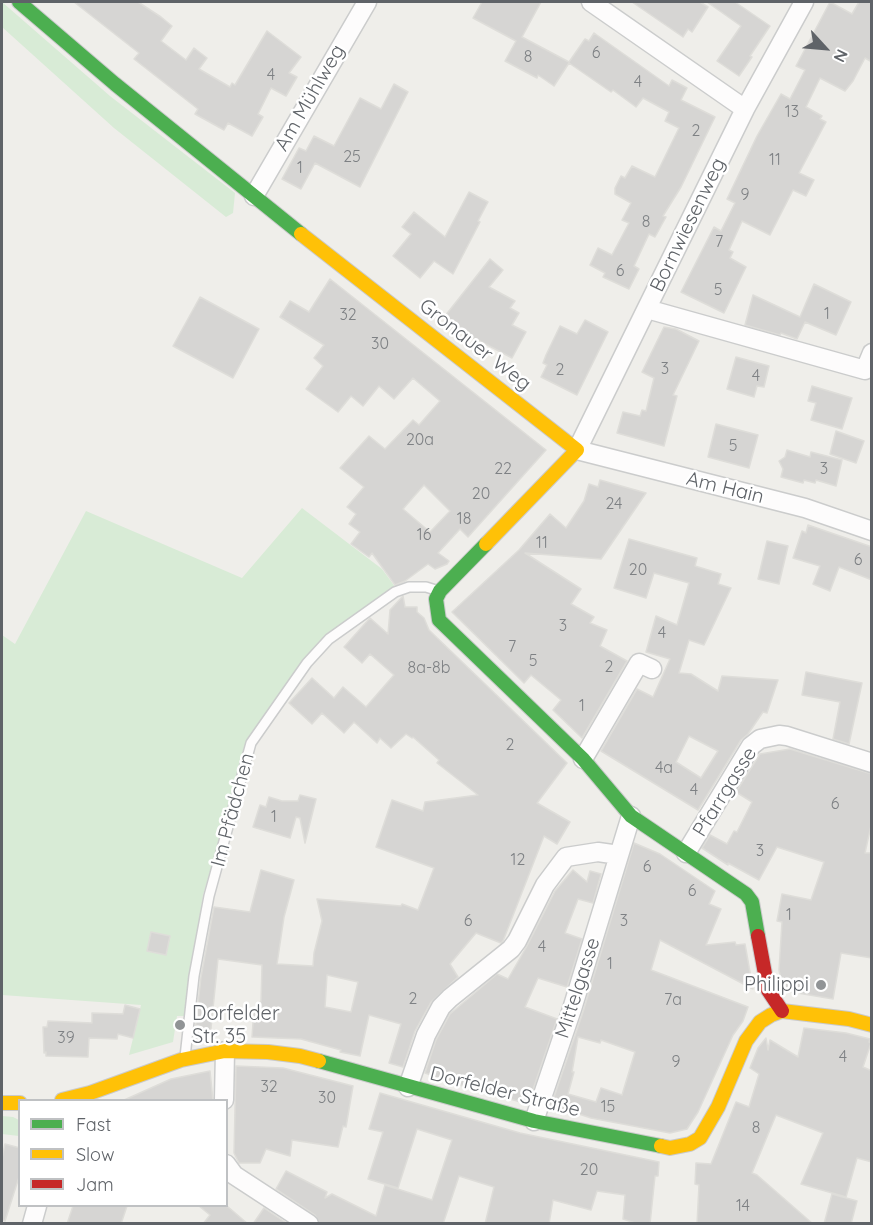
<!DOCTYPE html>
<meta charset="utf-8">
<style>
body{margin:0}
#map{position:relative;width:873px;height:1225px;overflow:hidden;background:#efeeea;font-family:Quicksand,sans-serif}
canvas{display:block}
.frame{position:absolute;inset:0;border:3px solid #5f6368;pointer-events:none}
.legend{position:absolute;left:18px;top:1099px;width:210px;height:108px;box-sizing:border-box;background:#fff;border:2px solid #bfc1c3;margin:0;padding:8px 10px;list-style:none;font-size:18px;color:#5f6368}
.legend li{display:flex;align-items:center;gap:12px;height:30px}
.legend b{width:30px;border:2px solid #bfc1c3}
.north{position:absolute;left:795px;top:18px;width:60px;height:60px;-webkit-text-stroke:4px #fff;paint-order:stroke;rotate:116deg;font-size:16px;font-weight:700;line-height:24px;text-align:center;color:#5f6368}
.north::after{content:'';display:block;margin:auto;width:21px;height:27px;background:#5f6368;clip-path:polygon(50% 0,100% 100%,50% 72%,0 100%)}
</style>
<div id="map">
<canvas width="873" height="1225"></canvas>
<div class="frame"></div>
<ul class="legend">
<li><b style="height:8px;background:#4caf50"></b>Fast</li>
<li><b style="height:8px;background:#ffc107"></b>Slow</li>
<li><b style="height:8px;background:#c62828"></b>Jam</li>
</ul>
<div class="north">N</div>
</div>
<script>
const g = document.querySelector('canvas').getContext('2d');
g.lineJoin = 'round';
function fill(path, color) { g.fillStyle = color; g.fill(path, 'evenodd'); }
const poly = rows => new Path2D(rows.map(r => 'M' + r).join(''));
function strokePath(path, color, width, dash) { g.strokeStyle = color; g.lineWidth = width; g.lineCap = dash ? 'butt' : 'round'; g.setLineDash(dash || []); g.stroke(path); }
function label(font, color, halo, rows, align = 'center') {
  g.font = font + ' Quicksand,sans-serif'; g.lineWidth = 5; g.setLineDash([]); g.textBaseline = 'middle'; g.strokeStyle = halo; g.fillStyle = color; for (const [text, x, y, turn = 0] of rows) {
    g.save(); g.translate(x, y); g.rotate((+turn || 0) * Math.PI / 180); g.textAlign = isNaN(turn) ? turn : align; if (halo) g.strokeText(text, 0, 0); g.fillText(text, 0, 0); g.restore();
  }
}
const green = poly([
 [2,2,110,96,235,193,233,213,226,217,114,128,2,27],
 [302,508,382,569,396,588,332,632,309,653,251,736,203,895,184,1016,177,1016,173,1042,129,1055,141,1005,2,995,2,635,15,644,86,511,242,578],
 [2,1116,13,1117,19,1120,19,1136,2,1134]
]);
const building = poly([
 [74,2,138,2,161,17,172,26,161,41,186,60,194,48,207,58,199,69,230,87,232,83,235,85,267,31,301,57,289,73,297,77,286,96,271,88,258,114,263,117,252,136,228,123,224,130,195,114,198,109,134,59,139,53,74,2],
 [482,2,541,2,522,37,569,62,585,39,589,41,594,33,669,86,672,80,687,88,681,100,715,117,681,187,663,216,666,217,655,237,649,234,634,266,639,269,629,289,603,277,605,273,590,265,598,248,612,255,629,223,622,220,631,203,615,194,615,188,621,176,625,178,632,166,655,177,679,128,665,121,669,112,643,98,636,107,613,90,611,92,569,63,554,86,538,75,537,78,505,61,516,41,473,18,482,2],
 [632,2,700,2,708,7,692,32,688,29,683,37,632,2],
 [707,2,735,2,770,26,750,56,752,57,739,76,717,61,741,26,707,2],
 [830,2,852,14,859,2,872,2,872,62,865,58,853,81,845,91,820,78,806,107,822,116,820,119,826,122,799,173,814,180,806,196,793,190,770,235,742,221,729,250,733,252,730,258,746,267,724,313,681,292,714,227,721,231,735,203,727,199,757,136,781,94,790,99,805,70,796,66,830,2],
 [394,84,408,92,360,187,315,163,301,189,282,179,299,148,306,151,314,136,334,146,360,98,381,109,394,84],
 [469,192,488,202,478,221,480,222,453,274,434,261,420,278,393,256,411,234,402,227,414,212,445,237,469,192],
 [490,259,503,270,489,287,515,301,510,308,519,313,512,325,526,332,512,358,478,340,477,341,445,316,490,259],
 [330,279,546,450,468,537,460,529,438,553,449,561,447,564,435,569,428,564,405,581,395,585,372,553,369,557,351,544,360,532,349,524,356,514,347,507,364,487,340,468,369,436,385,449,413,420,419,425,440,401,413,378,394,399,379,386,363,406,351,396,338,412,306,389,323,366,314,358,324,345,280,317,290,301,309,312,330,279],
 [424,485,450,511,430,532,403,509,424,485],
 [814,284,851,302,836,335,805,322,797,339,781,333,780,335,745,325,753,295,800,317,814,284],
 [200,297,259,329,233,378,173,346,200,297],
 [585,320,608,332,577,395,541,377,547,365,543,363,546,355,560,326,577,334,585,320],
 [664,327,676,329,699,341,673,395,677,396,664,446,617,433,623,412,640,416,642,410,646,411,654,378,642,372,664,327],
 [736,357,769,366,764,387,757,386,754,397,727,389,736,357],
 [812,386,852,398,842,429,811,420,816,403,808,401,812,386],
 [716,424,758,435,749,468,708,457,716,424],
 [836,431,864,441,856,463,830,454,836,431],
 [787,450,810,457,811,452,842,460,836,486,816,480,815,483,804,480,803,483,781,477,783,469,779,461,785,457,787,450],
 [600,480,646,493,601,559,525,553,581,589,571,604,594,617,590,623,607,630,600,646,627,661,582,738,553,710,561,700,531,675,524,683,452,612,519,550,550,514,566,528,584,501,589,484,598,487,600,480],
 [808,525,872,547,872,580,839,567,830,591,813,584,820,566,793,558,802,531,806,533,808,525],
 [629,539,697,558,695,566,721,574,718,584,731,588,704,645,689,640,679,673,691,674,718,691,722,676,778,680,767,713,763,712,748,734,741,740,698,810,601,751,637,689,653,697,670,659,646,652,656,616,677,625,689,583,654,573,646,598,614,588,629,539],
 [689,736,718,751,701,778,676,762,689,736],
 [767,541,788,546,779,584,758,579,767,541],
 [403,596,405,607,417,607,417,612,424,618,429,630,567,763,537,803,570,822,557,844,544,836,503,941,501,943,476,933,450,964,458,977,431,1002,415,1031,403,1067,389,1063,401,1024,369,1015,360,1056,340,1052,341,1050,301,1039,252,1037,254,1009,259,1009,259,1002,261,1002,262,965,218,959,210,1038,194,1040,201,977,214,907,250,912,261,870,294,880,284,917,277,964,313,966,314,953,322,921,317,899,401,906,402,904,418,910,434,868,376,847,392,800,423,811,425,802,478,795,437,763,439,760,413,737,412,738,406,734,391,748,380,738,377,743,354,722,344,733,322,713,312,724,289,703,312,678,334,698,343,687,366,707,394,675,370,654,362,663,344,647,370,618,388,634,390,610,403,596],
 [327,975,358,982,351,1012,325,1007,327,975],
 [806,672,862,683,849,744,833,739,840,702,802,695,806,672],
 [790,749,872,774,872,821,865,853,872,853,872,958,841,953,833,999,786,991,782,985,779,970,782,922,777,921,782,894,811,900,824,862,777,847,759,880,728,863,728,865,702,848,710,835,727,844,734,831,737,832,752,802,736,792,760,754,790,749],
 [300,795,316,799,305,843,300,818,296,817,290,838,253,827,260,805,266,807,269,797,282,801,298,801,300,795],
 [634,843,660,854,715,891,709,904,721,909,706,945,735,942,736,945,745,944,753,989,660,940,651,970,748,1007,743,1021,733,1035,698,1112,687,1129,670,1133,591,1118,564,1109,563,1112,550,1109,583,1012,634,843],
 [578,1037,600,1043,601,1040,635,1052,622,1095,601,1088,596,1102,568,1094,574,1072,572,1072,578,1037],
 [573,870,587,882,590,871,601,874,593,903,578,899,565,933,582,939,567,987,538,978,525,1007,557,1019,528,1104,434,1078,434,1076,425,1073,436,1040,450,1014,497,974,508,979,527,946,555,891,573,870],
 [151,932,170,936,166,955,147,951,151,932],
 [125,1005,140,1009,133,1038,118,1034,117,1039,89,1038,88,1057,46,1056,46,1052,44,1053,43,1027,47,1027,48,1021,92,1023,92,1013,123,1014,125,1005],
 [804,1028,846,1033,870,1039,869,1042,871,1043,863,1067,872,1071,872,1162,857,1158,846,1197,801,1184,823,1133,776,1115,752,1173,757,1175,813,1224,697,1224,699,1185,695,1184,696,1163,711,1164,736,1102,749,1107,759,1074,750,1068,758,1048,766,1038,768,1050,770,1040,798,1057,804,1028],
 [236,1066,283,1068,353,1086,346,1127,343,1126,338,1147,292,1140,290,1156,266,1149,260,1163,239,1163,234,1153,236,1066],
 [210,1071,213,1101,122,1101,171,1079,210,1071],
 [380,1093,520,1133,659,1162,658,1176,655,1176,650,1224,638,1224,623,1219,625,1195,597,1191,591,1210,553,1200,549,1224,485,1224,494,1187,459,1176,443,1224,320,1224,315,1215,276,1189,286,1171,327,1192,325,1198,332,1194,376,1216,385,1185,432,1200,452,1140,417,1129,398,1188,368,1179,383,1132,369,1129,380,1093],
 [5,1144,20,1148,20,1174,5,1221,2,1220,2,1158,5,1144],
 [832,1194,857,1201,851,1224,824,1224,832,1194],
 [73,1206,127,1206,121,1224,67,1224,73,1206],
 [199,1206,227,1206,248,1224,203,1224,210,1215,199,1206],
 [264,1208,288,1224,253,1224,264,1208]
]);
const lane = poly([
 [185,1057,194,976,209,896,251,743,307,663,329,639,395,592,409,587,426,587,439,591]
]);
const street = poly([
 [591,2,745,109],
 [804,2,745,109,577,450,805,508,872,531],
 [254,196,367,2],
 [647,309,865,370,872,353],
 [583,759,639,663,652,669],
 [686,853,751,746,760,739,779,735,787,736,872,763],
 [408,1087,426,1035,441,1007,450,998,511,949,517,941,545,885,566,857,598,852,619,855],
 [224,1100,225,1051],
 [534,1121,572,1009,631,816],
 [226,1164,234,1175,309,1224],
 [32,1224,37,1206]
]);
const fast = poly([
 [19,2,115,84,301,234],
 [486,544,440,591,436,599,439,620,583,759,631,816,746,894,752,902,758,936],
 [319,1061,534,1121,661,1146]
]);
const slow = poly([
 [301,234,577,450,486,544],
 [62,1100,90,1093,181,1060,225,1051,268,1052,300,1056,319,1061],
 [2,1103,20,1103],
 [661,1146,670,1148,690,1144,700,1138,718,1107,746,1041,760,1022,771,1015,782,1011,849,1019,872,1025]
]);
const jam = poly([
 [758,936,768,990,782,1011]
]);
const markers = [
 [821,985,6,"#919496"],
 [180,1025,6,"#919496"]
];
const numberNames = [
 ["6",596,53],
 ["8",528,57],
 ["4",271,75],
 ["4",638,82],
 ["13",792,112],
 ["2",696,131],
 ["25",352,157],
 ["11",775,160],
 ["1",300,168],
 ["9",745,195],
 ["8",646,222],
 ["7",719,242],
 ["6",620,271],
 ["5",718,290],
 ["1",827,314],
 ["32",348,315],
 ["30",380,344],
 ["3",665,369],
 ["2",560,370],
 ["4",756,376],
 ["20a",420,440],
 ["5",733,446],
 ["22",503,469],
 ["3",824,469],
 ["20",481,494],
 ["24",614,504],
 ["18",464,519],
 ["16",424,535],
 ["11",542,543],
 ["6",858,560],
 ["20",638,570],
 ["3",563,626],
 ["4",662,633],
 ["7",512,647],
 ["5",533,661],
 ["2",609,667],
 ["8a-8b",429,668],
 ["1",582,706],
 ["2",510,745],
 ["4a",664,768],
 ["4",694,790],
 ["6",835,804],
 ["1",274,817],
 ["3",760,851],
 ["12",518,860],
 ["6",647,867],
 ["6",692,891],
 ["1",789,915],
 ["6",468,921],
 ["3",624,921],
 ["4",542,947],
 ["1",610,964],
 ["2",413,999],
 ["7a",673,1000],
 ["39",66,1038],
 ["4",843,1057],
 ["9",676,1062],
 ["32",269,1087],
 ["30",327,1098],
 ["15",608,1107],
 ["8",756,1128],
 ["20",589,1170],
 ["14",743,1206]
];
const streetNames = [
 ["Am Mühlweg",310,98,-60],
 ["Bornwiesenweg",688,225,-64],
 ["Gronauer Weg",475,345,38],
 ["Am Hain",725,488,14],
 ["Pfarrgasse",725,792,-58],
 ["Im Pfädchen",233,810,-75],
 ["Mittelgasse",578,988,-72],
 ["Dorfelder Straße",505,1092,14]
];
const poiNames = [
 ["Philippi",809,985],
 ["Dorfelder",192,1014,"left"],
 ["Str. 35",192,1037,"left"]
];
fill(green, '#d8ebd6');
fill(building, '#d6d5d3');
strokePath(building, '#deddd9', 1.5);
strokePath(lane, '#cbcccc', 12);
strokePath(street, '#cbcccc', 21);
strokePath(fast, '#cacacb', 16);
strokePath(slow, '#cacacb', 16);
strokePath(jam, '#cacacb', 16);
strokePath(lane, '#fdfcfc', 9);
strokePath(street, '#fdfcfc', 18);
strokePath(fast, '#4caf50', 14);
strokePath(slow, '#ffc107', 14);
strokePath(jam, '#c62828', 14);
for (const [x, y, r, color] of markers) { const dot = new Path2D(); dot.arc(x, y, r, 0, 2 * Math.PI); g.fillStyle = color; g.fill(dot); strokePath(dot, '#fff', 2); }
label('16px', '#7e8184', null, numberNames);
label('20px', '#5f6368', '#fff', streetNames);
label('20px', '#5f6368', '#fff', poiNames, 'right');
</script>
